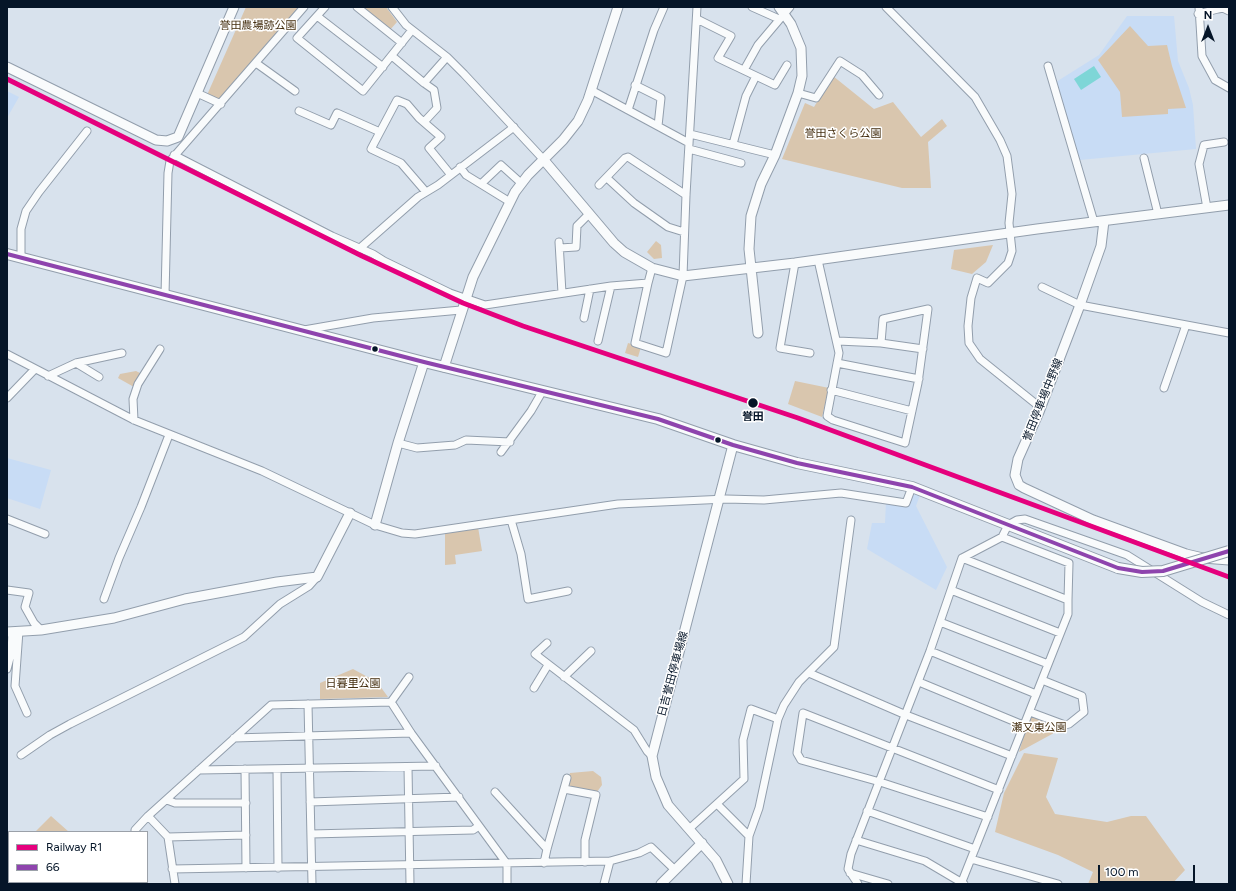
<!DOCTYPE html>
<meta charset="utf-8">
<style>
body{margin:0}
#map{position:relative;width:1236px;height:891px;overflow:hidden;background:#d8e2ed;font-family:Figtree,sans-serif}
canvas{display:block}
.frame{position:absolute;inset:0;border:8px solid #051528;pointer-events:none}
.legend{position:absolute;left:8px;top:831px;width:140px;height:52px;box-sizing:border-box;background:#fff;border:1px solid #9ba1a9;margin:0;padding:5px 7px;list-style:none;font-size:12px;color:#051528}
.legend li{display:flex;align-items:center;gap:8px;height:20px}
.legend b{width:20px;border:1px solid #9ba1a9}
.north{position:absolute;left:1188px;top:8px;width:40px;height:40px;-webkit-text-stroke:3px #fff;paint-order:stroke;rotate:0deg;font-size:11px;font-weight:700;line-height:16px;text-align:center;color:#051528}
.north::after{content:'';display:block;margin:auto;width:14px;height:18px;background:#051528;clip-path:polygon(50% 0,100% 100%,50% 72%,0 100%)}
.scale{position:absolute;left:1098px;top:865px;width:97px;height:18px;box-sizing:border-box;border:2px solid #051528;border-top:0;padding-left:5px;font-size:12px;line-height:14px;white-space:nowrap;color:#051528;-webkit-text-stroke:3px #fff;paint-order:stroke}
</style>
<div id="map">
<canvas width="1236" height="891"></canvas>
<div class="frame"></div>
<ul class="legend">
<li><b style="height:5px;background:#e5007d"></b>Railway R1</li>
<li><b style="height:5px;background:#8e44ad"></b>66</li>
</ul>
<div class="north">N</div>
<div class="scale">100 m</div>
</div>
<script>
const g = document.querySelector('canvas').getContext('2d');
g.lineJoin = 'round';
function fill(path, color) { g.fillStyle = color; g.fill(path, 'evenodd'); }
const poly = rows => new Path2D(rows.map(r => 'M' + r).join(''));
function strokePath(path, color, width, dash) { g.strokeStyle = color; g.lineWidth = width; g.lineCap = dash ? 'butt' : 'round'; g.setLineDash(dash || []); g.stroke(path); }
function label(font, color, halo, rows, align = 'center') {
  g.font = font + ' Figtree,"Noto Sans JP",sans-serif'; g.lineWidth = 3; g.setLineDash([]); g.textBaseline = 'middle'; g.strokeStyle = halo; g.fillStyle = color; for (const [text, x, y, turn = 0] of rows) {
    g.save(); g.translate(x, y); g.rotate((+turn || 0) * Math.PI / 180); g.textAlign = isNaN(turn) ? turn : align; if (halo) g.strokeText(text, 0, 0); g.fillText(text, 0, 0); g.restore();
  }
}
const built = poly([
 [1127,16,1174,16,1178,61,1189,88,1193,105,1196,149,1080,160,1056,82,1099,55],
 [7,91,19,97,7,118],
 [7,458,51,470,40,509,7,498],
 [912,492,920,495,916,506,947,567,936,590,867,549,872,523,885,523,886,502,906,505]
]);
const green = poly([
 [246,7,300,7,219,100,207,95],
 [359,7,386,7,397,22,389,31],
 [1130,26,1148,46,1167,45,1172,66,1186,108,1168,109,1168,114,1122,117,1120,92,1098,60],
 [833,76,874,109,893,102,921,137,942,119,947,126,928,142,931,188,902,188,782,159,805,103,814,107],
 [656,241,661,245,662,258,654,259,647,252],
 [993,245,986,262,972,274,951,269,954,250],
 [628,343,641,347,638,357,625,353],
 [136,371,142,374,134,387,118,378,120,374],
 [795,381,829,388,822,417,788,404],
 [478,527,482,551,455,555,456,564,445,565,445,532],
 [353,669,377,682,388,697,320,699,320,683],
 [1034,714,1065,727,1019,752,1030,716],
 [1024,753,1058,758,1046,797,1055,814,1107,822,1131,816,1146,816,1185,870,1172,884,1088,884,1093,872,1058,855,995,832,1004,793],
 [593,771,601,777,602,785,597,792,568,787,567,784,570,773],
 [51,816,69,832,35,832],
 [9,865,9,882,79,882,78,884,7,884,7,867]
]);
const water = poly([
 [1094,66,1101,77,1081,90,1074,79]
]);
const street = poly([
 [325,7,297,38,363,91,412,30],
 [357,7,402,43],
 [392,7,406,25,447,57,464,74,543,159],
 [752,7,779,19],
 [886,7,975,97,1000,140,1007,156,1012,194,1009,223,1012,251,1008,263,988,283,977,278,971,298,968,326,969,343,980,359,1041,408],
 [1199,7,1202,56,1215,80,1229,88],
 [1198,14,1218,9,1223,8,1229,11],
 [317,16,383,67],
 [697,19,731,36,718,58,775,85,787,65],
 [392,56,424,83,447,57],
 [256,63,295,91],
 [1048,66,1094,222],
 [744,70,758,45,790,7],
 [424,83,434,90,437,108,424,122],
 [635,85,661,98,658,126],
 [591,90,689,143],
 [197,93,221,104],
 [798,93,816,98,840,61,862,75,879,95],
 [628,110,654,30,664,7],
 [299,111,331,125,337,113,380,132,397,100,407,104,419,118,441,137,429,148,451,175],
 [380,132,371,149,401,163,426,192],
 [690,134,775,155],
 [733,144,746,96,756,76],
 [689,149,741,163],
 [174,155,332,236,373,254,384,261,450,293,485,305,611,286,648,283,652,268],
 [1144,158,1158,214],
 [460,167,466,175,510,202],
 [607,178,634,203,668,227,684,232],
 [481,184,501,165,521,183],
 [599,185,625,158,628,157,686,195],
 [1207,208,1199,164,1204,145,1224,142],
 [559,242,562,293],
 [560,248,576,247,577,226,589,214],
 [359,249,418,197,438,185,514,127],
 [21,258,21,229,26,211,39,192,87,131],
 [818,260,839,353,827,416,833,420,905,443,918,383,928,309,883,319,881,343],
 [795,263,780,348,810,353],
 [648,283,635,343,666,353,683,276,686,195,697,7],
 [1042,287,1080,305,1229,333],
 [165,295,168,173,170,161,304,7],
 [584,318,590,289],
 [304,330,373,318,461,310],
 [598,341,611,286],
 [838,341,881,343,923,349],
 [7,354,134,420,262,471,375,525,402,533,415,534,618,504,726,499,764,500,841,493,906,503,912,487],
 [76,363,99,377],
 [837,363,919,379],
 [48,376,76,363,122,353],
 [1164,388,1186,325],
 [831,390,912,411],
 [7,398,35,369],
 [134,420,133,399,138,384,160,349],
 [398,443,417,448,455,445,466,440,510,442],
 [501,452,531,411,542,392],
 [7,519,45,534],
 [511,520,521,554,528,599,568,591],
 [1002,537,1069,563,1068,600],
 [7,590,29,593,25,607,34,623,41,630],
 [951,590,1060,633],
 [104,599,119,558,141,507,169,435],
 [940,622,1048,664],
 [19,631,15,686,27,713],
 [547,643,535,654,634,730,647,751,652,756],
 [930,651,1036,694],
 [7,669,11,654,12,632],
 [809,673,906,715,1012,756],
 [564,677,591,651],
 [919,682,1023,725],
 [534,688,548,665],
 [391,702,411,733,507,864,507,884],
 [391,702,409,677],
 [308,704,312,884],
 [1030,712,1065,725,1069,724,1084,712,1082,696,1042,680],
 [234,738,411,733],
 [21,755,50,735,70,724,244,637,280,604,309,586,317,577],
 [408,767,410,884],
 [245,769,246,868],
 [277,769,278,868],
 [199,770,436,766],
 [564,789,596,795,585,840,585,862],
 [495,792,547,849],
 [167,800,175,803,246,803],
 [310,802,459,797],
 [717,804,749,836],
 [867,811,975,849],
 [148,816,168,837,175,884],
 [988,817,880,782,801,760,797,753,803,713,999,790],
 [689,829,744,779,743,740,751,709,778,719,784,705,799,682,834,647,851,520],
 [135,832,135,830,148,816,271,705,391,702],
 [311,834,473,830,479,826],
 [168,837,246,835],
 [856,840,925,861,964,884],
 [971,859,1058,884],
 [544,863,547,849,567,778],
 [172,869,610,861,639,853,651,847,675,870],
 [850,873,888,884],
 [140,882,141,884],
 [604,884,610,861],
 [746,884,749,836,759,808,778,719],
 [858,884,848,869,851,854,930,651,962,558,1002,537,1008,525,1017,520,1025,519,1127,555,1202,602,1229,615],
 [961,884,1068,614,1068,600,962,558]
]);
const secondary = poly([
 [7,67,156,140,167,141,178,137,234,7],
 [543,159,614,243,624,252,652,268,683,276,795,263,1037,229,1229,205],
 [1104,221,1101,246,1080,305,1039,412,1018,459,1015,475,1019,485,1024,488,1093,520,1186,554,1203,558,1229,560],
 [758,333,749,249,751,216,761,184,775,155,798,93,802,76,801,48,791,24,779,7],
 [444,367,473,277,515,192,528,175,563,140,578,121,588,100,618,7],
 [375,525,398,443,424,362],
 [7,632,41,630,114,618,185,599,277,582,317,577,350,513],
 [661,884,702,843],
 [728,884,716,860,668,805,656,777,652,756,733,445]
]);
const primary = poly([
 [7,254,424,362,658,419,733,445,797,463,912,487,1118,568]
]);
const primaryBridge = poly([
 [1118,568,1142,572,1163,571,1229,551]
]);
const bus1 = poly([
 [7,254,424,362,658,419,733,445,797,463,912,487,1118,568,1142,572,1163,571,1229,551]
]);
const rail1 = poly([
 [7,79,362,256,463,303,523,326,798,418,1229,577]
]);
const markers = [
 [375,349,3.5,"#051528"],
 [753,403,5.5,"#051528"],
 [718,440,3.5,"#051528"]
];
const parkNames = [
 ["誉田農場跡公園",258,26],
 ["誉田さくら公園",843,134],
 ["日暮里公園",353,684],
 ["瀬又東公園",1039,728]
];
const streetNames = [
 ["誉田停車場中野線",1043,400,-68],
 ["日吉誉田停車場線",673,674,-75]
];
const stopNames = [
 ["誉田",753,417]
];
fill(built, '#c8dcf5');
fill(green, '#d9c6ae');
fill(water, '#7ed6d7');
strokePath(street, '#929eac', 9);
strokePath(secondary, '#929eac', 11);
strokePath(primary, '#929eac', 12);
strokePath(street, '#f9fbfc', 7);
strokePath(secondary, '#f9fbfc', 9);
strokePath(primary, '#f9fbfc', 10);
strokePath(primaryBridge, '#929eac', 12, []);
strokePath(primaryBridge, '#f9fbfc', 10);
strokePath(bus1, '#8e44ad', 4);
strokePath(rail1, '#e5007d', 5);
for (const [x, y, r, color] of markers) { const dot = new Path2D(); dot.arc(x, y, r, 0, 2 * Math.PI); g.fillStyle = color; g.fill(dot); strokePath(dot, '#fff', 1.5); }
label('11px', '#432d0e', '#fff', parkNames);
label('11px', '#051528', '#fff', streetNames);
label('bold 11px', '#051528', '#fff', stopNames);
</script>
